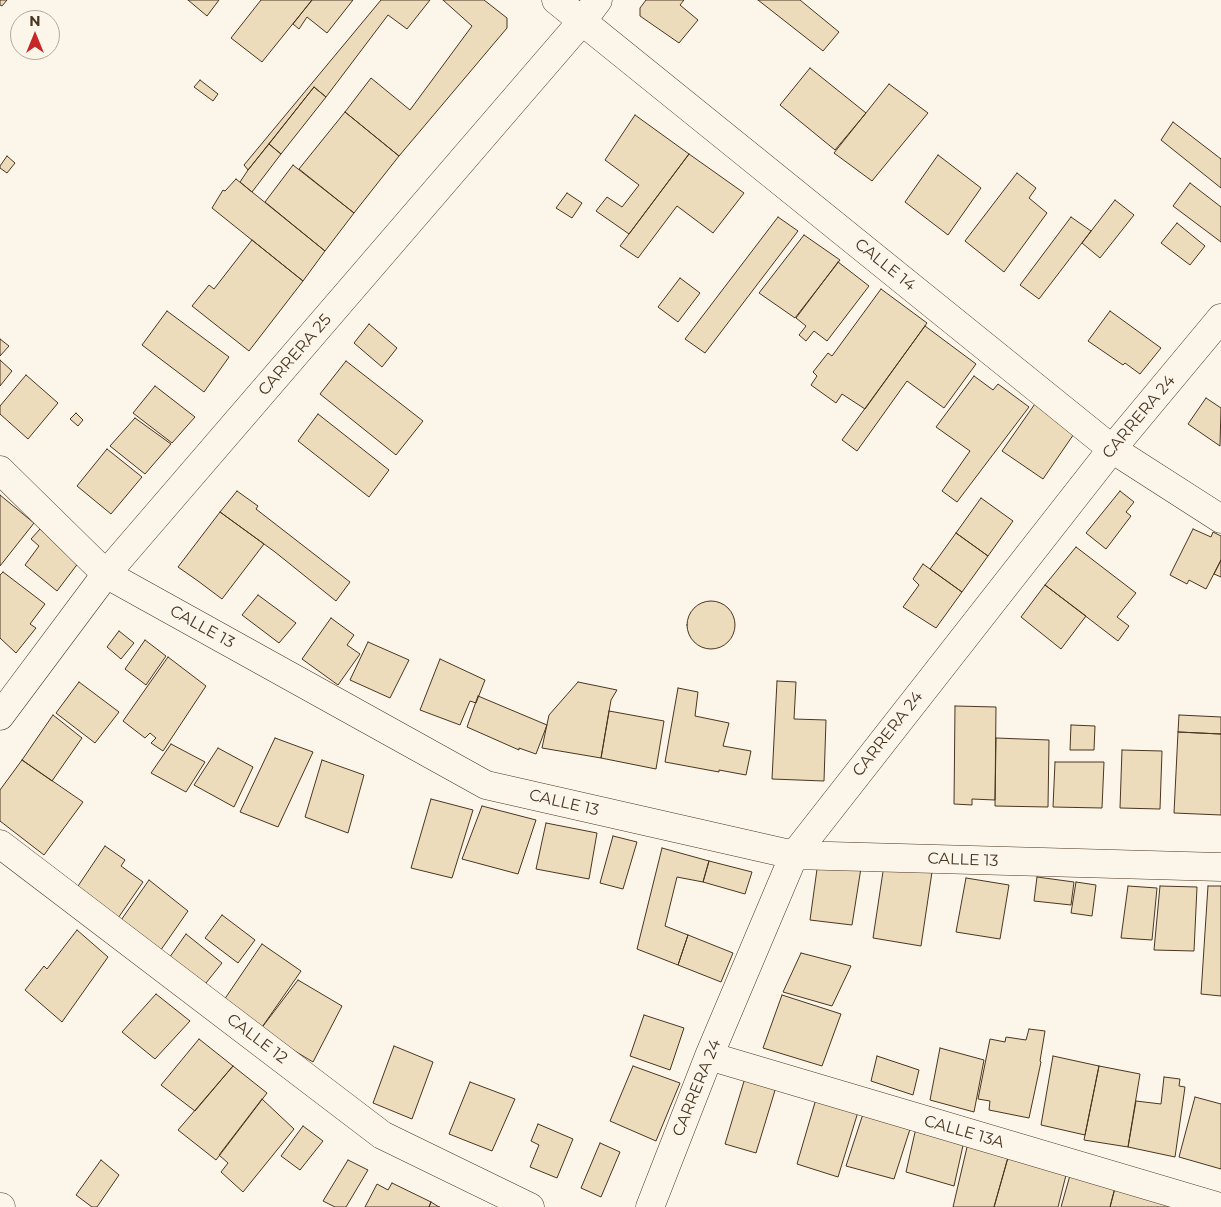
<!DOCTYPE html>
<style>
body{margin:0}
#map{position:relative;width:1221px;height:1207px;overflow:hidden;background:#fbf6e9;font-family:Montserrat,sans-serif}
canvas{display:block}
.north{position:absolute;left:10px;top:10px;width:50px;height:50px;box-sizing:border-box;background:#fbf6e9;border:1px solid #b4a999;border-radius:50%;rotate:0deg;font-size:14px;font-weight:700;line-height:20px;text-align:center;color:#4a3520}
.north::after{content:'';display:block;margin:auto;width:18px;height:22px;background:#c62828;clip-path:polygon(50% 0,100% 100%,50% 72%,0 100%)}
</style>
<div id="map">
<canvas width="1221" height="1207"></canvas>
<div class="north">N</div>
</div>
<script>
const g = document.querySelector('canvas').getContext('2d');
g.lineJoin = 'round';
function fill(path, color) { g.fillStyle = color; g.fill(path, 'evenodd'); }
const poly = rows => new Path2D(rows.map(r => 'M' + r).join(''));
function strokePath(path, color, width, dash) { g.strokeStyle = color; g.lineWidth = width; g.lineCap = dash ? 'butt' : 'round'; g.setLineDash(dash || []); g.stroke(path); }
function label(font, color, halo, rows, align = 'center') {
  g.font = font + ' Montserrat,sans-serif'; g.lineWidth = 4; g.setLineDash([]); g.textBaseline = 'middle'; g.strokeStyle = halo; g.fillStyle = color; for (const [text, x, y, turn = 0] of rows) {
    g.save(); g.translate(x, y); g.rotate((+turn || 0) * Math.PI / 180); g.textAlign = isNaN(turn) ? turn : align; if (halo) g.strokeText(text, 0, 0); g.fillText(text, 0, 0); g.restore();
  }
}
const building = poly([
 [0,0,7,0,2,6,0,5,0,0],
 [188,0,219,0,207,16,188,0],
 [261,0,312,0,262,62,231,38,261,0],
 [312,0,353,0,327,33,307,17,299,29,293,24,312,0],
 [381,0,430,0,407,29,388,15,326,97,314,87,248,170,244,165,381,0],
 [443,0,484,0,507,18,507,28,399,156,345,112,371,78,410,110,472,26,443,0],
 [646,0,684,0,680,5,698,20,679,43,640,16,640,8,646,0],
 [758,0,800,0,839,32,823,51,758,0],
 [810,68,866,113,835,150,780,105,810,68],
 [200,80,218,94,213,101,194,87,200,80],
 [889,84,928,113,872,181,834,153,889,84],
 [314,87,326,97,281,154,269,144,314,87],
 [345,112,399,156,354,213,299,169,345,112],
 [635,115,689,154,629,234,596,211,607,197,622,207,639,185,605,160,635,115],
 [1173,122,1221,159,1221,188,1161,140,1173,122],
 [269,144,281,154,252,192,240,182,248,170,269,144],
 [689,154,744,193,713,233,677,206,638,258,620,246,689,154],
 [938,155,981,188,948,235,905,202,938,155],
 [7,156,15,163,7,173,0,168,0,166,7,156],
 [293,165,354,213,325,251,265,202,293,165],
 [1017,173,1036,188,1029,198,1047,213,1004,272,965,241,1017,173],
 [236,179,325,251,303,281,212,208,223,190,225,191,236,179],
 [1190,183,1221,207,1221,242,1173,206,1190,183],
 [567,193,582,203,572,218,556,208,567,193],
 [1115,200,1134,215,1100,258,1082,243,1115,200],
 [778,217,798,231,705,353,685,339,778,217],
 [1071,217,1091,231,1039,299,1020,285,1071,217],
 [1177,223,1205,246,1190,265,1161,243,1177,223],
 [804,235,840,260,795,318,759,293,804,235],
 [252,240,303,281,249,351,192,306,209,285,214,289,252,240],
 [838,262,869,286,827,341,814,331,806,341,799,335,806,326,796,318,838,262],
 [680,278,700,293,678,322,658,307,680,278],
 [881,289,927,323,865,409,842,394,836,403,811,385,817,376,813,372,828,353,832,356,881,289],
 [167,311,229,357,204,392,142,345,167,311],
 [1110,311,1161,348,1140,374,1125,363,1123,365,1088,341,1110,311],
 [369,324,397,348,382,367,354,343,369,324],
 [925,326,976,364,944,408,907,381,857,451,842,440,925,326],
 [0,339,9,346,0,356,0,339],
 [0,360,12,371,0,386,0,360],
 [346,361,423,421,396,455,320,394,346,361],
 [26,375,58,403,28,439,0,414,0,406,26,375],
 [974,376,993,390,998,384,1029,407,957,502,942,491,970,451,936,427,974,376],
 [155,386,195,417,172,443,133,413,155,386],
 [1206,398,1221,408,1220,446,1188,424,1206,398],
 [1037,401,1078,428,1043,479,1002,451,1037,401],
 [76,413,83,420,78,426,70,419,76,413],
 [318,414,389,470,369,497,298,441,318,414],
 [135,418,171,444,145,474,110,446,135,418],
 [107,449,142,477,111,514,77,486,107,449],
 [237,491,258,506,256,509,350,582,336,601,275,552,220,512,237,491],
 [1120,491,1134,502,1126,512,1131,516,1106,549,1086,533,1120,491],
 [0,495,34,523,0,566,0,495],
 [981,498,1013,521,988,556,956,533,981,498],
 [220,512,264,544,222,599,198,581,178,567,220,512],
 [40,529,79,562,57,591,25,565,39,546,31,539,40,529],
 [1193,529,1211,537,1213,532,1221,536,1221,560,1206,589,1189,580,1187,584,1170,575,1193,529],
 [956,533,988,556,962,592,930,569,956,533],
 [1076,547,1136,593,1117,617,1129,626,1118,641,1045,585,1076,547],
 [1221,560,1221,577,1214,574,1221,560],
 [923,564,962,592,936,628,903,607,919,585,913,579,923,564],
 [3,572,45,604,30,624,36,628,16,653,0,638,0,575,3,572],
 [1045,585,1086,616,1061,649,1021,617,1045,585],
 [258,595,296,623,279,643,242,615,258,595],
 '687 625a24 24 0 1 1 48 0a24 24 0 1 1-48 0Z',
 [331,618,354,635,347,645,360,654,338,685,302,659,331,618],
 [119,631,134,643,121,659,107,647,119,631],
 [145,640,166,656,146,685,125,669,145,640],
 [368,642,409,660,390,698,350,680,368,642],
 [168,657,206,686,163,751,151,743,156,738,150,733,145,738,123,721,168,657],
 [440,659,485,680,476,703,470,701,460,725,420,710,440,659],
 [777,681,796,682,794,719,826,720,824,781,772,779,777,681],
 [79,682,119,712,95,743,56,713,79,682],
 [578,682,617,690,611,700,601,758,542,748,549,715,578,682],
 [678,688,698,692,695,716,729,723,723,746,751,751,746,775,719,770,719,772,665,762,678,688],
 [478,696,547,725,536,754,519,748,519,750,467,727,478,696],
 [955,706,996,707,995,800,972,799,972,805,954,804,955,706],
 [609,711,664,721,656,769,601,758,609,711],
 [53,715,82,738,52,781,22,760,53,715],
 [1179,715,1221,717,1221,734,1178,732,1179,715],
 [1071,725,1095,726,1094,750,1070,750,1071,725],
 [1178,732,1221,734,1221,815,1174,813,1178,732],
 [275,738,313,752,278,827,240,812,275,738],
 [996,738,1049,740,1048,807,995,806,996,738],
 [171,744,205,762,186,792,151,773,171,744],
 [218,748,253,767,234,807,194,785,218,748],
 [1122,750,1162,751,1160,809,1120,808,1122,750],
 [22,760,83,802,44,855,0,821,0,790,22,760],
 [322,760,364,775,348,833,305,817,322,760],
 [1055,762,1104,762,1102,808,1053,807,1055,762],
 [431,799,473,810,452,878,411,868,431,799],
 [482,806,536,820,518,874,462,859,482,806],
 [546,823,597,833,589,879,536,869,546,823],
 [613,836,637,842,623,889,600,883,613,836],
 [105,846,125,860,121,866,143,882,116,921,76,889,105,846],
 [662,848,709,861,703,882,677,877,665,926,688,935,678,965,637,949,662,848],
 [709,861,752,872,745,894,703,882,709,861],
 [818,862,861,868,852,925,810,920,818,862],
 [884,865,932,872,921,946,873,938,884,865],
 [1037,877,1074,882,1071,905,1034,901,1037,877],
 [966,878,1009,885,1000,939,956,932,966,878],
 [149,880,188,911,158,954,119,923,149,880],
 [1076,882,1096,885,1092,916,1071,913,1076,882],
 [1128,886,1157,888,1152,940,1121,938,1128,886],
 [1160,886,1197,887,1194,951,1154,950,1160,886],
 [1208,886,1221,886,1221,996,1201,994,1208,886],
 [222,915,255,940,238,963,205,938,222,915],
 [77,930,108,957,62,1022,25,990,44,966,47,969,77,930],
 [186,934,222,963,202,988,167,961,186,934],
 [688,935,733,953,721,982,678,965,688,935],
 [262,944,301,971,260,1030,222,1003,262,944],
 [801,953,851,966,832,1006,783,992,801,953],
 [298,980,342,1006,313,1062,260,1030,298,980],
 [156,994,190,1021,155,1059,122,1032,156,994],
 [782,995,841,1014,822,1066,763,1048,782,995],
 [644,1015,684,1028,670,1070,630,1056,644,1015],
 [1029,1029,1045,1031,1040,1061,1041,1062,1029,1118,989,1110,990,1101,978,1099,990,1039,1005,1042,1006,1037,1026,1040,1029,1029],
 [199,1039,233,1066,195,1111,161,1085,199,1039],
 [394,1046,433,1062,412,1119,373,1103,394,1046],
 [940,1048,984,1060,974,1112,930,1100,940,1048],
 [877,1056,919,1070,913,1095,871,1081,877,1056],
 [1053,1056,1099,1066,1085,1135,1041,1125,1053,1056],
 [233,1066,267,1093,216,1160,178,1130,233,1066],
 [633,1066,680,1083,656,1141,610,1121,633,1066],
 [1099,1066,1140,1074,1128,1147,1084,1140,1099,1066],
 [1164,1077,1180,1079,1179,1086,1185,1087,1175,1157,1128,1147,1136,1101,1161,1104,1164,1077],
 [745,1078,776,1087,756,1153,725,1144,745,1078],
 [470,1082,515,1099,492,1151,449,1134,470,1082],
 [1195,1097,1221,1104,1221,1169,1179,1157,1195,1097],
 [262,1099,294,1129,243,1192,221,1172,228,1163,219,1155,262,1099],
 [816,1099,858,1112,838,1177,797,1164,816,1099],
 [863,1114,911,1126,894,1179,846,1166,863,1114],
 [538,1124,573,1139,557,1178,530,1167,539,1145,531,1141,538,1124],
 [303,1126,323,1141,300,1170,281,1156,303,1126],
 [916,1128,964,1141,954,1186,906,1172,916,1128],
 [600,1143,620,1152,601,1197,581,1188,600,1143],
 [968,1143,1009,1154,994,1207,953,1207,968,1143],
 [1009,1154,1067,1171,1058,1207,994,1207,1009,1154],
 [101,1160,119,1175,97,1207,92,1207,76,1195,101,1160],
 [348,1160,368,1170,346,1207,335,1207,323,1201,348,1160],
 [1071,1172,1116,1184,1110,1207,1061,1207,1071,1172],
 [392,1183,431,1202,429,1207,365,1207,377,1184,388,1190,392,1183],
 [1116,1184,1174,1199,1171,1207,1110,1207,1116,1184],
 [431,1202,439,1207,440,1207,429,1207,431,1202]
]);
const minor = poly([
 [556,0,1112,449,1221,519],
 [0,470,106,574,486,785,794,855,1221,867],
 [0,716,106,574,583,20,598,0],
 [0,844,382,1135,530,1207],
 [709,1056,1220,1207],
 [0,1207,1,1207],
 [650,1207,709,1056,794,855,1112,449,1221,318]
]);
const streetNames = [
 ["CALLE 14",885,265,39],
 ["CARRERA 25",295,355,-49],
 ["CARRERA 24",1139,417,-50],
 ["CALLE 13",202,627,29],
 ["CARRERA 24",888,734,-52],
 ["CALLE 13",564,803,13],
 ["CALLE 13",963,860,2],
 ["CALLE 12",257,1039,37],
 ["CARRERA 24",697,1088,-68],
 ["CALLE 13A",964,1132,16]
];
fill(building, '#ecdcbc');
strokePath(building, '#4a3520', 1);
strokePath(minor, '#4a3520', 29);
strokePath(minor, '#fbf6e9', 28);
label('16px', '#4a3520', '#fbf6e9', streetNames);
</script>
